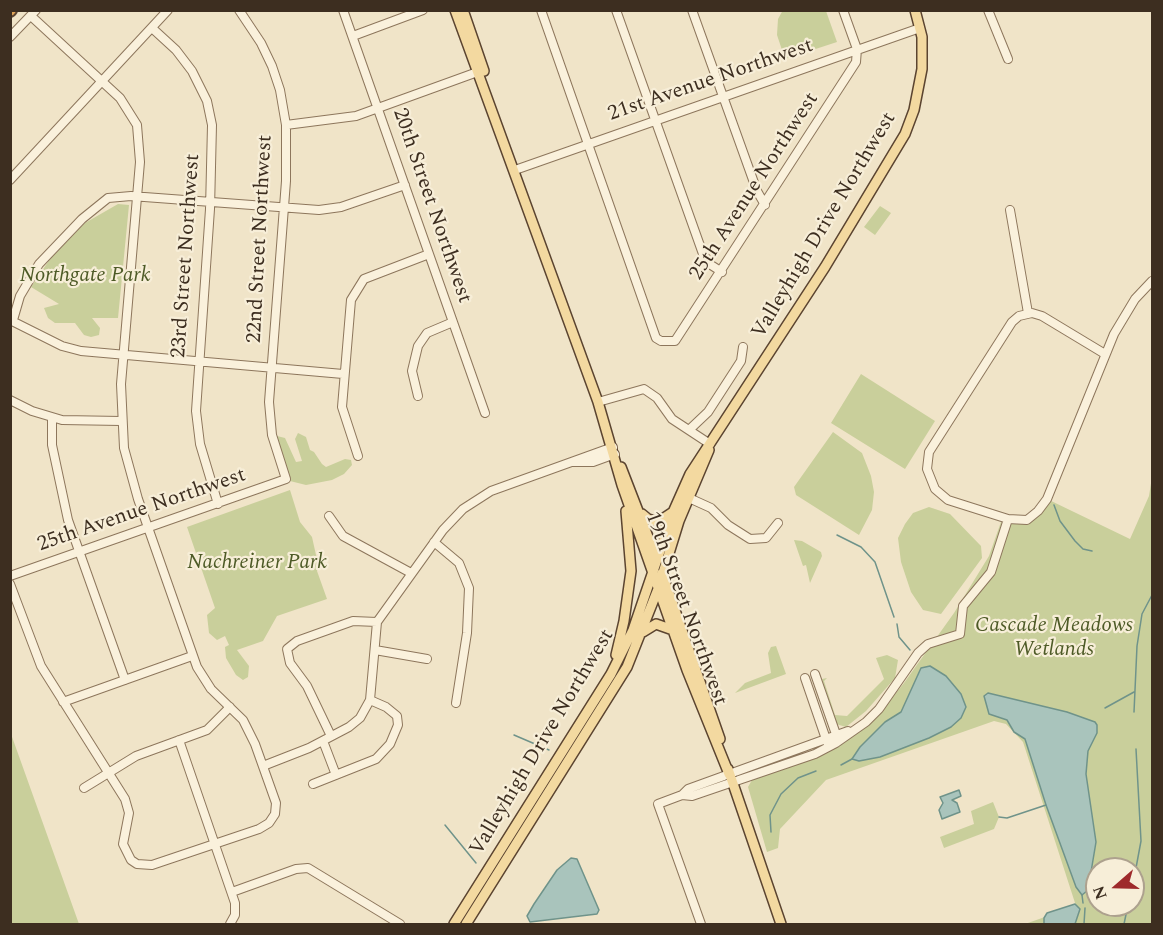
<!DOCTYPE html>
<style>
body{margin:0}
#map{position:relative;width:1163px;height:935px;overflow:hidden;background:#f0e4c8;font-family:Spectral,serif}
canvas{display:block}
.frame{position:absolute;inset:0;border:12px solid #3d2e20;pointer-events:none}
.north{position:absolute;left:1085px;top:857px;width:60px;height:60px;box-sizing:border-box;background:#f7eed8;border:2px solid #ada18e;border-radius:50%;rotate:250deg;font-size:16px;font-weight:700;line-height:24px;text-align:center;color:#3d2e20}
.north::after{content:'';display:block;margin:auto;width:21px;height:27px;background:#9e2a2b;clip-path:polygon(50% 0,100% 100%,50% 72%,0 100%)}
</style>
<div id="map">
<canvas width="1163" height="935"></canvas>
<div class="frame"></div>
<div class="north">N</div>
</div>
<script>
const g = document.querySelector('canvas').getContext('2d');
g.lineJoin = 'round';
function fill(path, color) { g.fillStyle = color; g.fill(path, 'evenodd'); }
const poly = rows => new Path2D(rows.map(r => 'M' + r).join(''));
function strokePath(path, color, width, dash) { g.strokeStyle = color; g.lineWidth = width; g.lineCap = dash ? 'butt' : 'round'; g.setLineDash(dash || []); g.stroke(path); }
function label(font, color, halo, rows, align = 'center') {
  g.font = font + ' Spectral,serif'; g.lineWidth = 4.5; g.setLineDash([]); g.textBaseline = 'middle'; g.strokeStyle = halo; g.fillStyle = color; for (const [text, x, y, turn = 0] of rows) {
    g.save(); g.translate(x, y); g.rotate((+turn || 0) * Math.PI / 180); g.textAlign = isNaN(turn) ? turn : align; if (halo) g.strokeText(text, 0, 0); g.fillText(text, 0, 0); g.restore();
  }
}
const green = poly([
 [783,10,826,11,837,42,785,59,777,35,778,19],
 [118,204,129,205,118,318,92,318,100,328,99,335,91,337,84,335,75,323,55,323,48,318,44,308,59,304,31,287,50,259,85,223],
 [880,206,891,213,875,235,864,227],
 [861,374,935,421,905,469,831,423],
 [833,432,862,453,871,476,874,492,872,510,859,535,796,495,794,487],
 [298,433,306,437,310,450,314,452,322,464,326,467,345,459,351,460,352,465,344,474,332,480,306,485,290,481,286,479,272,439,277,436,285,438,296,462,302,461,295,439],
 [1152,477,1152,924,1025,924,1076,906,1023,742,1006,724,994,721,826,780,780,829,778,848,767,852,748,787,752,780,841,745,877,716,904,683,954,613,989,556,1001,522,1027,520,1047,499,1130,539,1149,496],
 [1097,869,1133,869,1133,905,1097,905],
 [290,490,300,522,312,537,316,555,321,561,317,571,327,599,277,616,263,641,237,650,249,666,248,677,243,680,236,675,226,658,225,647,229,645,225,636,217,640,209,633,207,615,215,608,187,527],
 [929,507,950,514,981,546,982,558,941,614,923,610,911,592,901,562,898,538,905,524,913,513],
 [794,540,802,541,821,552,822,556,810,583,806,565,803,566],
 [776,646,786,674,735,693,745,683,771,673,768,653,771,647],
 [887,655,898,660,895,678,866,711,846,727,836,724,822,679,827,678,824,681,835,715,847,716,884,679,876,658],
 [11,734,79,924,11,924],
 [993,802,999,817,994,829,944,848,940,837,974,824,971,811]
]);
const water = poly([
 [930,666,946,676,961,694,966,707,961,718,951,727,929,738,880,757,859,761,852,759,860,747,885,722,901,712,921,668,930,666],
 [988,693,1067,712,1095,722,1097,725,1097,733,1088,751,1086,774,1096,842,1088,890,1082,895,1076,887,1046,805,1025,739,1014,732,1007,720,989,714,984,696,988,693],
 [959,790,961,796,952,800,957,803,960,812,942,819,939,810,943,803,940,797,959,790],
 [571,858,577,859,599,910,597,914,530,922,527,916,534,904,557,870,571,858],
 [1075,904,1080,909,1075,924,1044,924,1044,918,1047,913,1075,904]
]);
const stream = poly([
 [1054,505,1060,521,1075,541,1083,549,1092,551],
 [837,535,861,547,875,562,894,617],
 [897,624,899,637,910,650],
 [1105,708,1134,692],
 [1134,712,1137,646,1142,614,1152,595],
 [514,735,549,750],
 [841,765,852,759],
 [999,817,1007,818,1046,805],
 [445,825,476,863],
 [771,832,770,815,781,794,798,778,816,771],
 [1133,884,1141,841,1136,749],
 [1082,895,1083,903],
 [1084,924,1085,908],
 [1124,924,1128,905]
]);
const minor = poly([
 [343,10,485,413],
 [541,10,656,338,661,341,675,341,856,62,857,49,843,10],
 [616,10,703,254,711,265,722,272],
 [692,10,757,191,765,205],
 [988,10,1008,59],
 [152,28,176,50,192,71,207,101,212,125,210,209,196,411,200,444,218,504],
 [353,36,423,10],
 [10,37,36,10],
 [286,125,356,116,483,70],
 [515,170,920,28],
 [10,180,168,10],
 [1010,210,1028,313],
 [10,320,62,346,81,351,343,374],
 [13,320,20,296,39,264,82,219,108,198,131,196,319,210,341,207,405,185],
 [1105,354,1042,316,1032,313,1019,316,1012,322,929,452,927,469,935,489,948,500,1008,519,1027,520,1038,511,1047,499,1114,334,1135,299,1152,281],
 [418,396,412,371,418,346,427,333,453,322],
 [10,400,32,411,62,420,121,421],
 [598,402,644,389,657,398,672,419,710,444],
 [52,418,52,445,68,520,125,680],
 [689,430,708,412,741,361,743,347],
 [358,456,342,407,351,300,364,279,429,254],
 [574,462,593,462,615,454],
 [689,498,711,508,728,525,750,539,766,538,778,523],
 [329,516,343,536,411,573],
 [434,542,459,563,469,588,467,633,456,703],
 [10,576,286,479,272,435,269,402,286,181,286,125,280,90,272,66,261,43,239,10],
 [10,584,41,666,125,799,129,813,123,844,131,860,137,864,152,865,259,829,269,823,275,814,276,803,255,744,243,720,211,689,197,667,138,499,124,448,121,384,140,162,137,125,120,98,31,16],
 [375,650,427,659],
 [815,674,838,740],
 [805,678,827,742],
 [63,702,192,656],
 [331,736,307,686,290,663,287,649,297,641,353,621,377,622],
 [179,740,235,903,235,915,230,924],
 [323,741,336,775],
 [263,766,309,748,349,727,360,718,370,700,377,622,443,530,463,509,491,491,613,447],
 [313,784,376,759,390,744,398,725,397,716,386,707,370,700],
 [84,788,136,756,207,730,230,707],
 [682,795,688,789,848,731],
 [232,892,296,869,308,868,400,924],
 [701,924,658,804,682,795,692,796,815,754,836,743,866,722,879,709,918,653,928,644,960,634,963,606,991,572,1008,519]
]);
const major = poly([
 [455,10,598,402,622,485,687,670,729,774],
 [463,10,484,71],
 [621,467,657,560],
 [642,514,648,519,658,522,673,512],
 [662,573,720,739],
 [643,632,656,624,673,630],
 [616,655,624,621,631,571,626,511],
 [728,769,781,924],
 [454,924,611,674,633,630,674,510,690,474,825,267,905,134,914,110,922,69,922,37,915,10],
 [466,924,627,667,658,589,679,521,709,450]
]);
const highway = poly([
 [10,11,11,10]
]);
const streetNames = [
 ["21st Avenue Northwest",711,81,-19],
 ["25th Avenue Northwest",755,187,-57],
 ["20th Street Northwest",431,206,71],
 ["Valleyhigh Drive Northwest",825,226,-59],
 ["22nd Street Northwest",261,239,-87],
 ["23rd Street Northwest",187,256,-86],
 ["25th Avenue Northwest",142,511,-19],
 ["19th Street Northwest",685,609,70],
 ["Valleyhigh Drive Northwest",543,743,-59]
];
const parkNames = [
 ["Northgate Park",85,277],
 ["Nachreiner Park",257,564],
 ["Cascade Meadows",1054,627],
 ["Wetlands",1054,651]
];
fill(green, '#c9cf9b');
fill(water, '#a9c4bc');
strokePath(water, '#6f938a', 1.5);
strokePath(stream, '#6f938a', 1.5);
strokePath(minor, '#8d765c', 10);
strokePath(major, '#5b4430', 12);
strokePath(highway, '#5b4430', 14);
strokePath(minor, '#faf1dc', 8);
strokePath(major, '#f3d9a0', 9);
strokePath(highway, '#e0a458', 10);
label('21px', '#3d2e20', '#f7eed8', streetNames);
label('italic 21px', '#4d5a26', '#f7eed8', parkNames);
</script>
